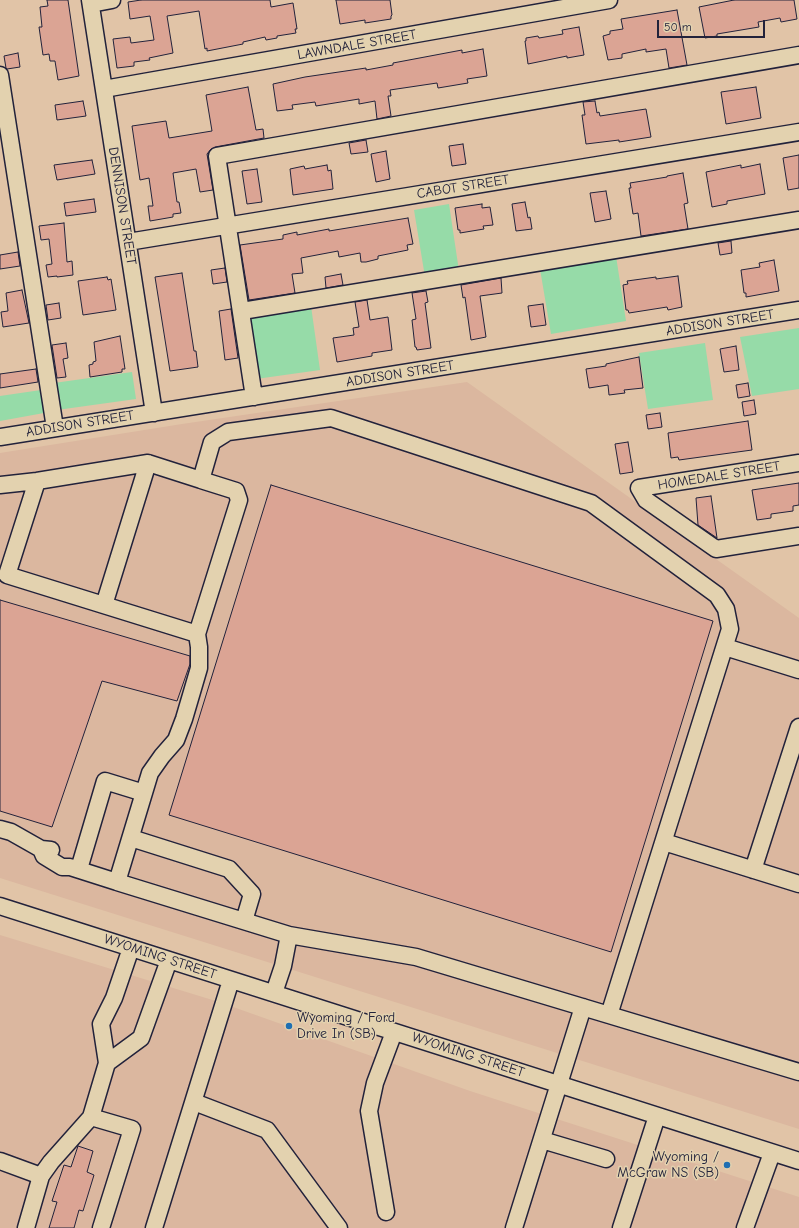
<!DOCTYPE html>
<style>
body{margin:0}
#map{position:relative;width:799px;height:1228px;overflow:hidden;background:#e1c4a7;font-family:"Comic Neue",sans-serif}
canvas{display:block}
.scale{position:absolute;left:657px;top:20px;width:108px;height:18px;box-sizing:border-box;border:2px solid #22223b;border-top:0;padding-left:5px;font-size:12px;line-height:14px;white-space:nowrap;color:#22223b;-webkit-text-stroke:3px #e3d2af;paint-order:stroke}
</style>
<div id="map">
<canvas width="799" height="1228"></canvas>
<div class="scale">50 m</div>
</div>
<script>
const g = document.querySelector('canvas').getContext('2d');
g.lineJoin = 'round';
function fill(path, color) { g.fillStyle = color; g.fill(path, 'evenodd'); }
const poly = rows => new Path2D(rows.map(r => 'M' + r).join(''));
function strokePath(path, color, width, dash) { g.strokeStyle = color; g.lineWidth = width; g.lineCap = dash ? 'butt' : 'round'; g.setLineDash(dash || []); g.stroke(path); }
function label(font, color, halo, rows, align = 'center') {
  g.font = font + ' "Comic Neue",sans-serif'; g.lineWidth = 3; g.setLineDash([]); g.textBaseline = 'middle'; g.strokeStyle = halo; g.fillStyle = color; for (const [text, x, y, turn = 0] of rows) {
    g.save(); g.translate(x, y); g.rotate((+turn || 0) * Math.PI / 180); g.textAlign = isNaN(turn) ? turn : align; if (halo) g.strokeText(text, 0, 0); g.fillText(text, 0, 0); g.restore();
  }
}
const built = poly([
 [467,382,799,618,799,1129,0,878,0,453,182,424],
 [0,935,219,1002,470,1091,799,1197,799,1228,0,1228]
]);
const green = poly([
 [449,204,459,271,425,277,414,210],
 [616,256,626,321,551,334,540,269],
 [311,306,320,370,256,379,247,316],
 [799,328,799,389,752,396,740,337],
 [705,343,713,400,648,409,639,353],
 [132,372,136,399,57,410,54,383],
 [41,390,44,413,0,421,0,396]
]);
const building = poly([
 [47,0,68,0,79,76,58,80,55,61,50,61,49,54,43,55,39,27,42,27,40,7,48,6,47,0],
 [141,0,270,0,271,7,293,3,297,29,295,29,296,33,277,36,277,38,266,40,265,37,243,42,243,44,207,51,207,48,205,49,199,11,167,16,173,53,149,58,150,60,134,62,134,66,117,68,113,39,130,37,131,43,154,40,150,16,130,19,128,2,141,0],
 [336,0,390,0,392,15,391,16,391,19,365,23,365,20,340,24,336,0],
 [734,0,794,0,797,19,781,22,780,18,758,22,759,27,717,34,717,36,705,38,699,7,734,0],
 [677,10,687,65,669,68,666,49,646,52,646,49,622,54,622,58,608,60,603,36,610,34,610,31,623,29,621,19,677,10],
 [579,27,584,55,567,58,567,56,528,64,525,41,526,41,526,38,538,36,539,38,563,34,562,30,579,27],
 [483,49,487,76,467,79,468,83,438,88,437,83,390,90,391,96,388,96,391,116,377,119,375,101,359,104,359,99,316,106,315,102,292,105,293,109,277,111,273,84,305,77,366,68,366,70,393,65,393,63,462,50,462,53,483,49],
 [18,53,20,67,7,69,6,68,4,56,18,53],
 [248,87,256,130,263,129,264,138,215,147,211,149,207,154,213,190,200,192,196,169,173,173,177,202,179,202,181,213,173,214,173,217,150,221,148,206,153,206,149,178,140,180,132,126,166,121,169,138,212,131,206,95,248,87],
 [756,87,761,118,726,124,721,92,756,87],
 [83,101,86,116,57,120,55,105,83,101],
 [595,101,597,113,599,112,600,116,646,109,651,137,619,142,619,140,586,144,582,115,585,115,583,102,595,101],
 [366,140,368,152,351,154,349,143,366,140],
 [463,144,466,164,452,166,449,146,463,144],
 [386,151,390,179,376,182,371,154,386,151],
 [799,155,799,188,788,190,783,158,799,155],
 [92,160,95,174,57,180,54,165,92,160],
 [760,164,765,194,727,201,727,204,712,207,706,172,741,165,741,168,760,164],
 [327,165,328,171,331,170,333,189,293,195,290,169,304,166,305,169,327,165],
 [257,169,262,202,247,204,242,171,257,169],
 [683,173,688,203,684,204,688,229,641,236,638,213,633,214,629,188,631,188,630,183,667,177,667,176,683,173],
 [606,191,611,219,595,222,590,193,606,191],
 [94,199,96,212,66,216,64,203,94,199],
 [525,202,528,218,530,217,532,229,516,231,512,204,525,202],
 [482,204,482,208,490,207,493,225,483,226,484,229,460,233,460,230,458,230,455,208,482,204],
 [408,218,413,244,407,245,408,250,378,256,378,259,366,262,361,262,360,253,339,257,338,251,301,258,303,273,292,274,295,293,249,300,240,245,283,239,283,235,297,232,297,235,329,229,329,231,408,218],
 [64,223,67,262,72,261,73,275,57,277,57,276,48,277,46,265,52,264,49,239,41,240,39,226,64,223],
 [731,241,732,253,720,255,718,243,731,241],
 [18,252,20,266,0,269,0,255,18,252],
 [774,260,779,291,746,297,746,293,744,293,741,270,760,267,759,263,774,260],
 [225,268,227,282,213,284,211,270,225,268],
 [182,273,194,351,196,351,198,367,170,371,155,277,182,273],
 [341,274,343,285,326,288,325,277,341,274],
 [678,276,682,307,668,310,667,307,629,313,628,310,626,310,623,285,628,284,627,281,656,277,656,279,678,276],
 [107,277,108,280,111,279,116,310,83,315,78,281,107,277],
 [501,278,502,293,480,296,486,337,471,340,465,297,463,298,461,285,501,278],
 [22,290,29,323,3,327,1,312,8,311,6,293,22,290],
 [426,291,428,302,425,303,431,348,417,350,416,347,415,347,412,320,416,319,412,293,426,291],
 [367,300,370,320,388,317,392,350,372,353,372,356,337,362,333,338,354,335,353,328,359,327,355,302,367,300],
 [59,303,61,318,48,320,46,305,59,303],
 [543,304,546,325,531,327,528,306,543,304],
 [231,309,238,358,225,360,219,311,231,309],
 [120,336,125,369,122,369,122,372,90,377,89,365,93,364,93,362,96,361,94,342,120,336],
 [66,343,68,358,63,359,66,377,57,378,52,345,66,343],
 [736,346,739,370,724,372,720,349,736,346],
 [639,357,643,388,624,390,625,393,609,395,608,385,589,388,586,369,606,366,606,364,639,357],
 [36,369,38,382,0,388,0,374,36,369],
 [748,383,750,396,738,398,736,385,748,383],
 [754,400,756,414,744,416,742,402,754,400],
 [660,413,662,427,648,429,646,415,660,413],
 [748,421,752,450,679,460,678,457,671,458,668,433,748,421],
 [628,442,633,472,620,474,615,444,628,442],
 [799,483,799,505,793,506,793,511,771,514,771,518,757,520,752,490,799,483],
 [271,485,713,621,611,952,169,815,271,485],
 [711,496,717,538,698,525,696,498,711,496],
 [0,600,190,656,190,664,177,701,102,681,52,827,0,811,0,600],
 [78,1146,93,1151,87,1172,94,1175,83,1211,79,1210,74,1228,49,1228,57,1202,52,1201,64,1165,71,1167,78,1146]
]);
const minor = poly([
 [90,0,154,413],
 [91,4,112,0],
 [0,75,55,428],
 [104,89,609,0],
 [128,242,799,132],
 [242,311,799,220],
 [254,397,217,156,799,55],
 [0,437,799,310],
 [799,463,639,488,646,500,716,549,799,536],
 [37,481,7,575,197,634],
 [0,485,37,481,148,463,201,480],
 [104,605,148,463],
 [725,647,799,670],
 [0,829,11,832,41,849,51,850],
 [131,838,229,869,252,894,244,921],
 [664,842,799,884],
 [41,849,44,856,62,867,70,867,117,882],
 [79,869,105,781,144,793],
 [753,870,799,727],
 [0,906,799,1161],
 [274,993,283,966,289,935,416,957,609,1015,730,629,726,609,717,595,591,503,331,418,228,432,212,442,201,480,236,491,239,500,197,634,199,647,199,668,184,719,176,740,162,756,150,773,117,882,289,935],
 [609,1015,799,1072],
 [107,1063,141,1038,169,960],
 [194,1102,267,1130,339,1228],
 [91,1117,132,1129,101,1228],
 [542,1140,606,1159],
 [0,1161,41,1176,51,1162,91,1117,107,1063,101,1024,114,998,131,948],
 [386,1212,369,1111,375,1083,394,1032],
 [26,1228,41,1176],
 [154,1228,231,980],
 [514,1228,583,1007],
 [621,1228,657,1116],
 [745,1228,772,1153]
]);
const markers = [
 [289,1026,4,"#1f6fb2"],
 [727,1165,4,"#1f6fb2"]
];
const streetNames = [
 ["LAWNDALE STREET",357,45,-10],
 ["CABOT STREET",463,187,-9],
 ["DENNISON STREET",122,206,81],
 ["ADDISON STREET",720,323,-9],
 ["ADDISON STREET",400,374,-9],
 ["ADDISON STREET",80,424,-9],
 ["HOMEDALE STREET",719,476,-9],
 ["WYOMING STREET",160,957,18],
 ["WYOMING STREET",468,1055,18]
];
const poiNames = [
 ["Wyoming / Ford",297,1018],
 ["Drive In (SB)",297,1034],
 ["Wyoming /",719,1157,"right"],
 ["McGraw NS (SB)",719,1173,"right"]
];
fill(built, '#dbb79f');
fill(green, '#96dba8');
fill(building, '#dba494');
strokePath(building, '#22223b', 1);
strokePath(minor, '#22223b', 19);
strokePath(minor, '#e3d2af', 16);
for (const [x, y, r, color] of markers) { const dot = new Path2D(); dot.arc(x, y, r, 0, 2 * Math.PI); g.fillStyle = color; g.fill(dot); strokePath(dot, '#e3d2af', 1.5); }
label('14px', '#22223b', '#e3d2af', streetNames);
label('14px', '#22223b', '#e3d2af', poiNames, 'left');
</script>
